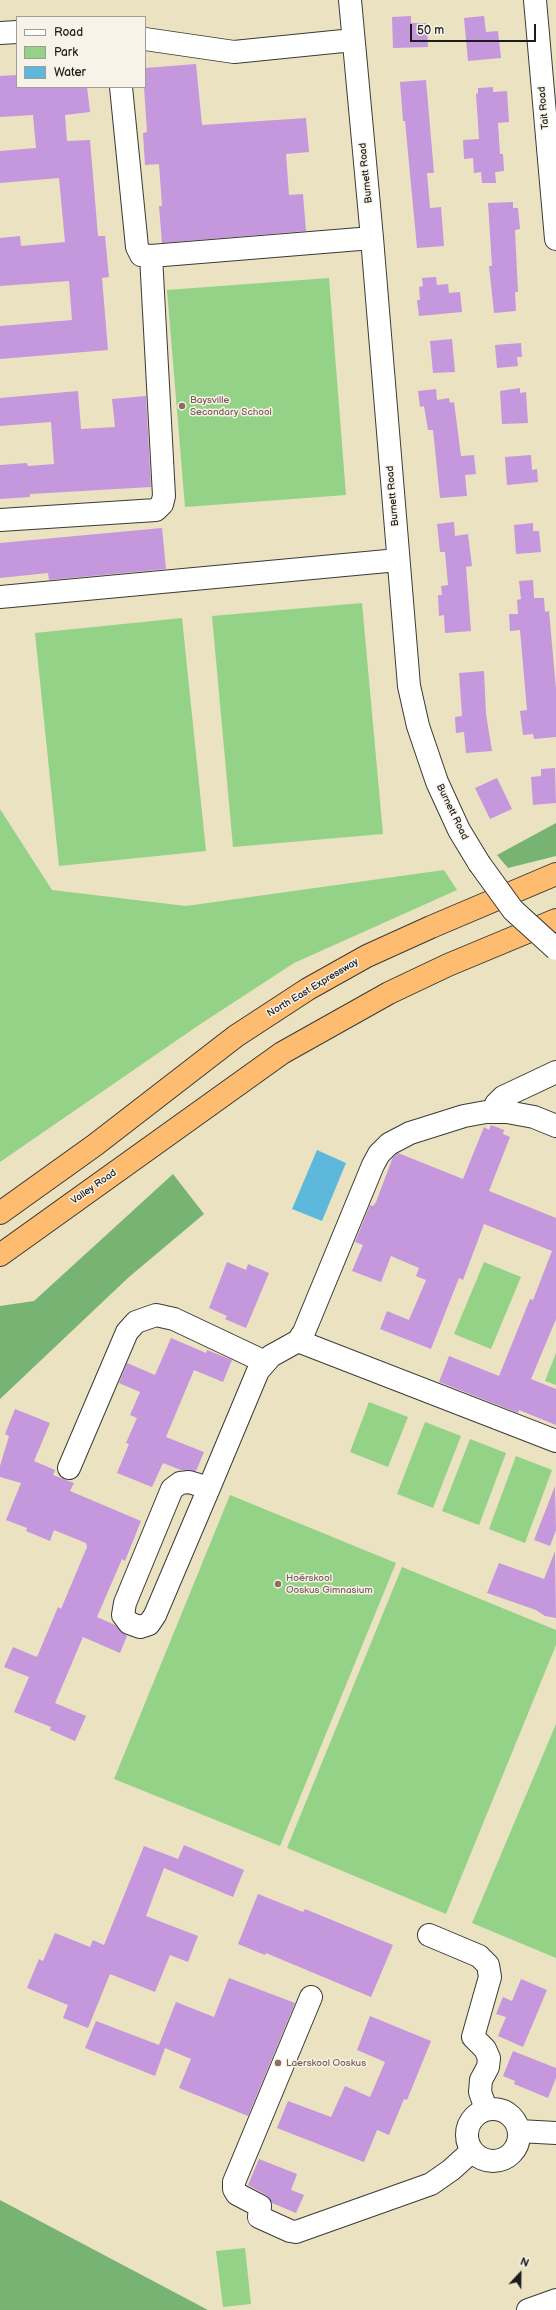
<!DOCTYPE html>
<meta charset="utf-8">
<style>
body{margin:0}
#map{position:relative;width:556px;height:2310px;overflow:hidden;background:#ebe2c1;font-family:"Balsamiq Sans",sans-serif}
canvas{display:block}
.legend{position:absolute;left:16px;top:16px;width:130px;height:72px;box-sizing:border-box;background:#f7f3e8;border:1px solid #9f9d96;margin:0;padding:5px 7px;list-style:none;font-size:12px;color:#1c1c1c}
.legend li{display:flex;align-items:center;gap:8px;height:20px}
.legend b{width:20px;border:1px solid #9f9d96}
.north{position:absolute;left:500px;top:2254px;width:40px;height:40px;-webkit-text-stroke:3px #f7f3e8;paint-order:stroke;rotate:22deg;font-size:11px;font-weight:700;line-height:16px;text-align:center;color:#1c1c1c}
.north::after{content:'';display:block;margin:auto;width:14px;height:18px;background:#1c1c1c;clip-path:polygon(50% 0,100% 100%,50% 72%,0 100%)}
.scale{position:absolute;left:410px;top:24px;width:126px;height:18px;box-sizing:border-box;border:2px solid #1c1c1c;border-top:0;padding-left:5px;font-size:12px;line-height:14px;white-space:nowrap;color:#1c1c1c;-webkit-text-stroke:3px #f7f3e8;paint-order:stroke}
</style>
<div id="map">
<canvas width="556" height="2310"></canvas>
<ul class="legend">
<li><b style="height:5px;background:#fff"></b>Road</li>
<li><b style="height:11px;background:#94d288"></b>Park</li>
<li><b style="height:11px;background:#5eb8dc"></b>Water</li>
</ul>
<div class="north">N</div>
<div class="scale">50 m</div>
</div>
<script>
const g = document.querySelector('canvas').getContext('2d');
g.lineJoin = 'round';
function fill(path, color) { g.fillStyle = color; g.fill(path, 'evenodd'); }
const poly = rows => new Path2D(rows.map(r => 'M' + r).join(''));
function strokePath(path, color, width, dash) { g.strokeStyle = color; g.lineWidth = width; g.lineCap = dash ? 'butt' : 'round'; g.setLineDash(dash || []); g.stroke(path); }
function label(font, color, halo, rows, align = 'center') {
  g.font = font + ' "Balsamiq Sans",sans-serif'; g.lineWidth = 3; g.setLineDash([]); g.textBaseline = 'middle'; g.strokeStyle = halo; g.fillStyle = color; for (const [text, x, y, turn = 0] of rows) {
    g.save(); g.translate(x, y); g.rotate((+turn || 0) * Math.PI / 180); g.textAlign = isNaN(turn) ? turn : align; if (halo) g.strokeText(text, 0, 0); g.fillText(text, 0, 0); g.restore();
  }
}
const green = poly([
 [329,278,346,495,185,507,167,290],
 [362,603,383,834,233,847,212,616],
 [182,618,206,851,59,866,35,633],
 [0,809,52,890,186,906,444,870,457,890,294,963,199,1025,0,1162],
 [484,1262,521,1277,491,1349,454,1334],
 [556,1353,556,1385,545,1381],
 [369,1402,408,1417,388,1467,350,1452],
 [425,1422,461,1436,433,1508,397,1494],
 [470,1439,506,1453,479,1525,442,1511],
 [516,1456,552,1470,525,1543,489,1529],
 [230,1495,396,1563,280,1846,114,1779],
 [402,1567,556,1630,556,1645,446,1914,287,1848],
 [556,1724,556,1958,472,1923],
 [245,2248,251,2304,223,2307,216,2251]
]);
const forest = poly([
 [556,823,556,856,508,868,497,855],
 [173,1174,204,1214,129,1277,0,1399,0,1306,34,1301],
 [0,2199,0,2200,208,2310,0,2310]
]);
const water = poly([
 [317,1150,346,1163,322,1221,292,1209]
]);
const building = poly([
 [411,16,411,23,427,23,428,47,393,48,392,17],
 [484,16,486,32,498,31,501,58,468,61,464,18],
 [196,64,202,125,306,118,309,152,286,154,289,195,303,194,306,231,162,243,159,206,162,206,159,164,145,165,143,133,147,132,144,87,145,68],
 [17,75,17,87,87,87,90,112,65,115,67,141,90,140,98,236,105,236,109,277,102,278,108,350,0,359,0,326,72,320,69,281,0,286,0,238,20,236,21,246,65,242,59,178,0,183,0,151,36,148,33,115,0,117,0,76],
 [426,80,434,173,427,173,430,208,441,207,444,246,417,248,405,121,403,121,400,82],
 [493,87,493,92,507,91,509,122,498,123,500,154,503,154,504,171,495,172,496,183,482,183,481,172,474,173,473,158,464,159,463,140,479,139,476,94,478,93,478,88],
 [513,202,513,208,518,208,520,229,515,230,518,292,515,292,516,311,494,313,489,266,492,266,488,203],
 [436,277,437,285,448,284,449,293,460,292,462,312,419,316,417,300,420,300,419,287,423,286,422,278],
 [452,339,455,372,433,373,430,341],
 [521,343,522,357,517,357,518,366,497,368,495,345],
 [520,388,520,393,526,392,528,423,502,424,500,391],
 [436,389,437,400,449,398,450,403,454,402,461,456,474,455,476,474,465,475,467,496,440,498,433,430,428,430,424,406,420,407,418,391],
 [78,391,81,429,115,427,112,399,146,396,151,487,30,494,30,497,0,499,0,465,27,463,28,466,54,464,51,422,0,426,0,398],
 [531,455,532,470,537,469,538,482,507,485,505,457],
 [454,522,455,536,468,534,472,566,466,567,471,631,445,633,444,615,439,616,438,595,442,595,441,586,448,585,445,552,440,552,437,524],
 [533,523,533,531,539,531,541,552,516,554,514,525],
 [162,528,166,569,49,580,48,573,0,578,0,543],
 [533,580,534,598,544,598,545,612,549,611,556,689,556,737,534,739,533,734,523,735,520,711,527,710,520,630,510,631,509,614,518,614,517,600,521,599,519,581],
 [484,671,486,714,492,751,466,753,464,732,456,733,455,717,462,716,459,673],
 [555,768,556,803,533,805,531,777,541,776,541,769],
 [497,778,512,809,490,819,475,788],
 [491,1125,504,1130,503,1134,510,1137,489,1191,556,1218,556,1319,531,1379,556,1389,556,1425,519,1410,518,1413,439,1382,449,1356,499,1376,530,1299,533,1300,552,1251,484,1224,463,1280,459,1278,431,1349,380,1329,387,1311,409,1320,426,1280,416,1276,419,1268,391,1256,381,1282,352,1271,363,1245,355,1242,370,1205,373,1206,376,1202,393,1157,398,1153,463,1179,484,1127,489,1130],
 [227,1262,246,1270,248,1264,269,1273,246,1328,225,1319,227,1316,209,1308],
 [171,1338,206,1353,207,1350,232,1360,223,1382,194,1370,166,1437,204,1452,196,1471,181,1470,163,1463,152,1487,117,1473,129,1444,126,1443,137,1418,130,1415,140,1392,119,1383,127,1363,155,1375],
 [15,1409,50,1423,34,1461,55,1470,53,1475,74,1483,70,1491,141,1521,125,1561,122,1559,97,1617,115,1625,127,1636,120,1653,83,1637,55,1703,86,1716,75,1741,50,1730,51,1727,14,1712,29,1677,4,1667,13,1647,37,1657,58,1607,61,1609,87,1547,86,1543,54,1530,50,1541,26,1531,27,1528,6,1520,21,1483,0,1477,0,1466,9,1436,5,1434],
 [555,1486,556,1530,550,1546,534,1540],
 [555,1551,556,1618,545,1616,536,1610,487,1593,499,1563,544,1579],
 [184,1845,244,1870,233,1897,164,1868,146,1916,198,1936,188,1962,170,1955,155,1992,110,1974,88,2028,63,2018,68,2005,27,1988,39,1959,43,1961,55,1933,90,1947,93,1940,104,1945,144,1846,178,1859],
 [258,1894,303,1912,305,1909,393,1945,371,1997,266,1953,265,1955,238,1944],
 [229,1978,295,2003,248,2116,179,2088,191,2059,165,2048,155,2076,85,2048,96,2021,159,2045,176,2002,214,2017],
 [521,1979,547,1990,523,2047,498,2036,506,2017,496,2014,503,1997,512,2001],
 [370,2016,431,2041,407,2100,404,2099,389,2135,377,2130,364,2162,277,2128,288,2101,331,2117,345,2086,370,2097,385,2062,357,2050],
 [513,2051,556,2068,556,2078,548,2098,514,2084,515,2081,503,2076],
 [259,2159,297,2174,291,2190,304,2195,296,2213,272,2203,266,2195,248,2185]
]);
const minor = poly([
 [350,0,372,238,409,686,418,726,437,782,459,830,479,863],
 [535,0,556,239],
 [0,33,17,32],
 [145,39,234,52,353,40],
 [121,87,137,247,141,255,151,256,372,238],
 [0,520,156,510,162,504,164,496,151,256],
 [0,597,398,560],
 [493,1112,496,1104,503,1097,556,1072],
 [298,1341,556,1441],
 [69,1468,127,1332,136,1322,156,1315,174,1319,265,1362],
 [209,1488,189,1482,180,1483,172,1489,125,1603,123,1615,129,1623,140,1627,149,1624,155,1615,209,1488,258,1371,271,1356,298,1341,304,1332,373,1165,379,1154,389,1144,410,1133,464,1116,486,1112,507,1112,534,1117,556,1126],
 [429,1935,479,1956,488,1965,490,1977,473,2037,485,2049,489,2058,488,2067,481,2080,480,2092,486,2109],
 [311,1997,234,2182,234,2189,237,2194,260,2206,259,2217,290,2231,296,2232,431,2184,451,2170,472,2151],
 '467 2135a26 26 0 1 1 52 0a26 26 0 1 1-52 0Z',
 [519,2131,556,2133],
 [528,2310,556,2300]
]);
const highway = poly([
 [0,1213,95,1145,236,1036,308,989,367,956,431,927,556,874],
 [0,1255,282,1053,389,993,448,965,556,920]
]);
const minorBridge = poly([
 [479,863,513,910,556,949]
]);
const markers = [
 [182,406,4,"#8d6e63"],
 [278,1584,4,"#8d6e63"],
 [278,2063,4,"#8d6e63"]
];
const streetNames = [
 ["Tait Road",544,108,-95],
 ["Burnett Road",366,173,-96],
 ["Burnett Road",393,496,-95],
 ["Burnett Road",452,812,64],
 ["North East Expressway",313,988,-31],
 ["Valley Road",94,1187,-35]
];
const educationNames = [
 ["Baysville",190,400],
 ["Secondary School",190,412],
 ["Hoërskool",286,1578],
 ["Ooskus Gimnasium",286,1590],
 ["Laerskool Ooskus",286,2063]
];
fill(green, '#94d288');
fill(forest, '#77b474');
fill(water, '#5eb8dc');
fill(building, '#c597dd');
strokePath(minor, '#3b3a35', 24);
strokePath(highway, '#3b3a35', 24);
strokePath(minor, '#fff', 22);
strokePath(highway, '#fdbc70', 22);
strokePath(minorBridge, '#3b3a35', 24, []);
strokePath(minorBridge, '#fff', 22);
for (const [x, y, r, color] of markers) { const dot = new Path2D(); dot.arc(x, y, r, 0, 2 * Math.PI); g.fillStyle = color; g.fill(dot); strokePath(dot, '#f7f3e8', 1.5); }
label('10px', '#1c1c1c', '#f7f3e8', streetNames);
label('10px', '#785e54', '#f7f3e8', educationNames, 'left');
</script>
